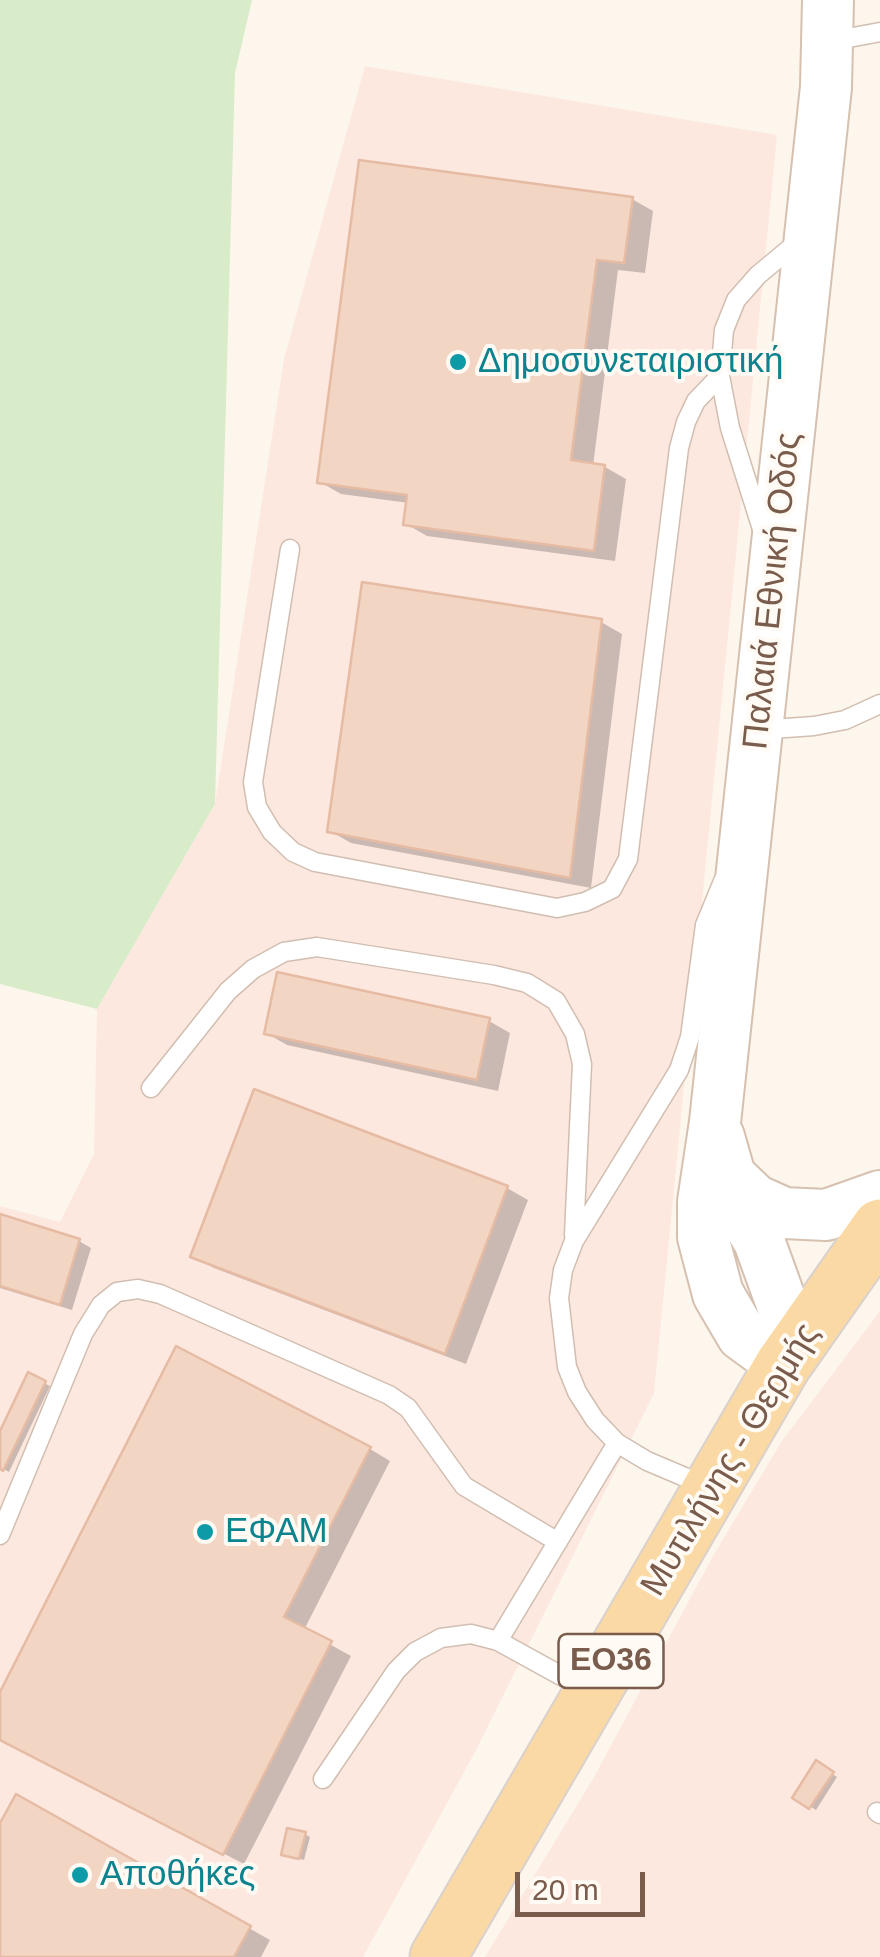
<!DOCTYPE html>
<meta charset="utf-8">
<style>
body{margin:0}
#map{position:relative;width:880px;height:1957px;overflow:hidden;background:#fdf6ec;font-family:Arial,sans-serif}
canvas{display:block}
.scale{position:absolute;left:515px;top:1872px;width:130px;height:45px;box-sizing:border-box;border:5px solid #7a5c4d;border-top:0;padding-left:12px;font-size:30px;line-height:35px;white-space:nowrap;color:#7a5c4d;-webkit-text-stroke:8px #fffaf3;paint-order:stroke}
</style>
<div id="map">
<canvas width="880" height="1957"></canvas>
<div class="scale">20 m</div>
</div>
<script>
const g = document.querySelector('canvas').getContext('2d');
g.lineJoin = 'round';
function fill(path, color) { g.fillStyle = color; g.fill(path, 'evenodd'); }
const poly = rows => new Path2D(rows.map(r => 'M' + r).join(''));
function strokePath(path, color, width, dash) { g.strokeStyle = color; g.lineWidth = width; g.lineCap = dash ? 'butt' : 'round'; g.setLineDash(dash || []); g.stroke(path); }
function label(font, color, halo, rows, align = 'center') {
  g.font = font + ' Arial,sans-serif'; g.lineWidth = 8; g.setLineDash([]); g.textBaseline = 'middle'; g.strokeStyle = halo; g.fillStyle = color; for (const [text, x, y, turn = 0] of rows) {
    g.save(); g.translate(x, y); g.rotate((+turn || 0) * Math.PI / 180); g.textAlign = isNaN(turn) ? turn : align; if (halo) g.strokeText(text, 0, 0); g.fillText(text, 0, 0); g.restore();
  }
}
const commercial = poly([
 [365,66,777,135,654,1393,476,1750,363,1957,0,1957,0,1206,60,1222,94,1154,97,1009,215,804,284,359],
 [880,1311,880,1957,485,1957,594,1777,713,1556,782,1441]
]);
const green = poly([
 [0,0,252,0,235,73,215,804,97,1009,0,984]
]);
const shadow = poly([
 [632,199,653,211,645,273,618,270,593,466,605,467,626,479,615,561,427,536,406,524,409,503,341,494,320,482],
 [601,622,622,634,591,888,351,843,330,831],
 [489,1021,510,1033,498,1091,287,1045,266,1033],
 [507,1188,528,1200,466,1364,214,1268,193,1256],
 [0,1216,79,1241,91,1248,72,1310,0,1288],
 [29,1376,50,1386,9,1472,0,1467,0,1437],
 [370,1449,390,1461,304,1630,351,1656,244,1864,0,1739,0,1698],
 [817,1764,837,1777,816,1810,795,1797],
 [17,1797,270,1940,261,1957,0,1957,0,1828],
 [305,1834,310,1837,304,1860,289,1856]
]);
const building = poly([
 [359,160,633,197,624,263,597,260,571,460,605,465,594,551,403,525,407,495,317,483,359,160],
 [362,582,602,619,570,878,327,832,362,582],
 [277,972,490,1018,477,1080,264,1034,277,972],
 [254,1089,508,1186,445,1354,190,1257,254,1089],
 [0,1214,80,1239,60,1305,0,1286,0,1214],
 [176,1346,371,1447,284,1617,332,1641,223,1855,0,1740,0,1692,176,1346],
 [28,1372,46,1381,3,1471,0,1469,0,1431,28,1372],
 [816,1760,834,1772,809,1809,792,1798,816,1760],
 [16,1794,251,1926,234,1957,0,1957,0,1823,16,1794],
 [287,1828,306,1832,299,1859,281,1855,287,1828]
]);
const service = poly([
 [832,41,880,32],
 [762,529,730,428,720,376,724,330,736,300,758,275,799,241],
 [290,549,253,782,257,807,272,832,293,852,315,862,557,908,585,902,612,889,628,859,679,448,686,422,696,401,720,376],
 [758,730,814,726,845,720,880,704],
 [151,1088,228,991,253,969,284,952,317,947,494,975,527,983,556,1001,575,1034,582,1064,574,1235],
 [706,1486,647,1461,617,1443,595,1420,577,1392,567,1367,559,1298,563,1270,574,1241,679,1070,690,1037,705,925,724,879],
 [0,1535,83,1334,101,1305,117,1292,138,1289,160,1294,389,1395,408,1408,464,1486,558,1542],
 [498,1641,617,1443],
 [323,1779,396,1671,415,1652,441,1638,471,1634,498,1641,587,1690],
 [877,1812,880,1814]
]);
const secondary = poly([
 [719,1137,739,1207,759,1241,784,1310,783,1365],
 [731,1177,755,1200,784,1213,826,1215,880,1196],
 [783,1365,742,1335,718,1294,703,1237,703,1202,715,1122,826,87,828,0]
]);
const primary = poly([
 [438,1957,783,1365,880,1227]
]);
const markers = [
 [458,362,10,"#0f9aa8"],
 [205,1532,10,"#0f9aa8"],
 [80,1875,10,"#0f9aa8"]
];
const shields = [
 [611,1661,105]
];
const shieldNames = [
 ["ΕΟ36",611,1661]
];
const cultureNames = [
 ["Δημοσυνεταιριστική",478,362],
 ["ΕΦΑΜ",225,1532],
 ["Αποθήκες",100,1875]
];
const streetNames = [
 ["Παλαιά Εθνική Οδός",773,591,-84],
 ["Μυτιλήνης - Θερμής",731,1460,-59]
];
fill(commercial, '#fde8e0');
fill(green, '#d8ecc9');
fill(shadow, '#0003');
fill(building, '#f3d5c3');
strokePath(building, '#e6bba3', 2.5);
strokePath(service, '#d1beb0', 21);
strokePath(secondary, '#d6c0b0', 54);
strokePath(primary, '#dad1cd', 59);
strokePath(service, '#fff', 18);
strokePath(secondary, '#fff', 50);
strokePath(primary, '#fbd9a5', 55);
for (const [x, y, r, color] of markers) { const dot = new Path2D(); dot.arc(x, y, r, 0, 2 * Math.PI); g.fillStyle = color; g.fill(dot); strokePath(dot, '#fffaf3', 4); }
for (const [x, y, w] of shields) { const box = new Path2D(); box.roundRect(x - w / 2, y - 27, w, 54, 8); g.fillStyle = '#fffaf3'; g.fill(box); strokePath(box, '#7a5c4d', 2.5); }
label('bold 32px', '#7a5c4d', null, shieldNames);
label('35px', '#0d838f', '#fffaf3', cultureNames, 'left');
label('35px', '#7a5c4d', '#fffaf3', streetNames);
</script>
